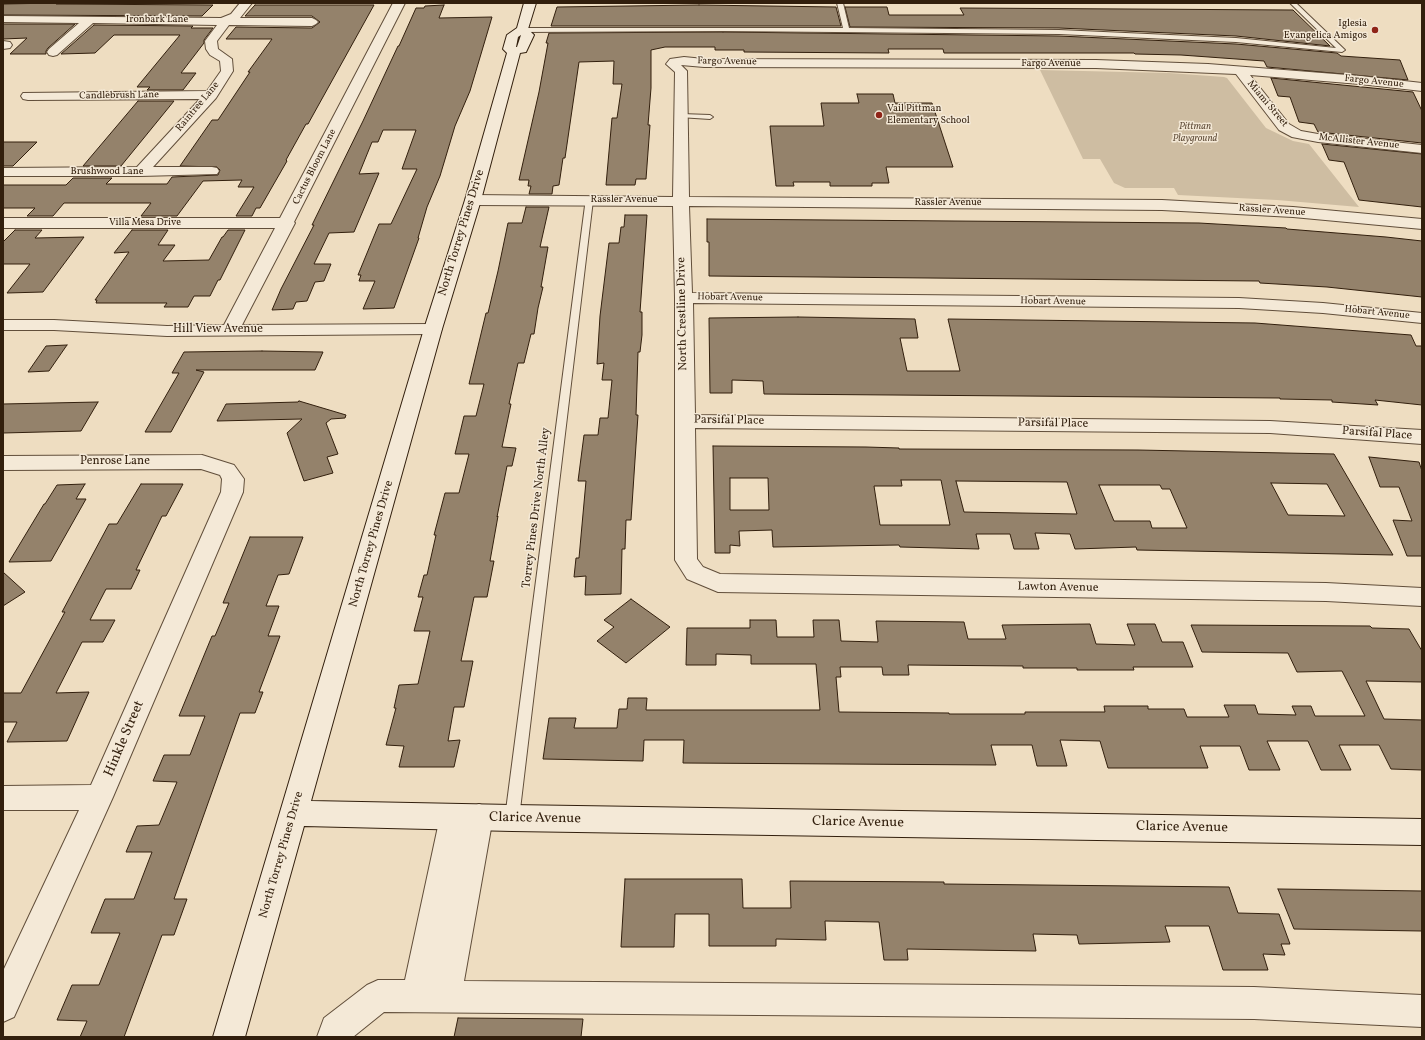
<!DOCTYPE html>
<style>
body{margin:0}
#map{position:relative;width:1425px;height:1040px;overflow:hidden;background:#eeddc1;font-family:Vollkorn,serif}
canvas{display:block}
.frame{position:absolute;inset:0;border:4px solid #321f0d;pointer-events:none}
</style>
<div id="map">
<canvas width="1425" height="1040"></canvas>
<div class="frame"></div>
</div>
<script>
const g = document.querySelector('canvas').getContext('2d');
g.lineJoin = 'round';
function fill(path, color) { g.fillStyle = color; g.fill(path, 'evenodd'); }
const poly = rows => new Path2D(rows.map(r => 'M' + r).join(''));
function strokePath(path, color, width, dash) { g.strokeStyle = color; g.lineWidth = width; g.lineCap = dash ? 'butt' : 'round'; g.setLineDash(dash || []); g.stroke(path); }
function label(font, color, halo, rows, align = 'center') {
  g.font = font + ' Vollkorn,serif'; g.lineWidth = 3; g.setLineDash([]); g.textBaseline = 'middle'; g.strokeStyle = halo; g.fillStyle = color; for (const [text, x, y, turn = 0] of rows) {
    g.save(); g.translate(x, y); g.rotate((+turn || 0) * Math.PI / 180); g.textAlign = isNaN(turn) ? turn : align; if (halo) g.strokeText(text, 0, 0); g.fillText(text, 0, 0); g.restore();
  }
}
const green = poly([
 [1040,70,1169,73,1224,77,1227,78,1266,128,1293,141,1309,144,1359,207,1277,200,1178,195,1174,188,1125,188,1114,183,1100,159,1083,159]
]);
const building = poly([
 [57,3,56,4,213,5,202,16,3,15,3,4,57,3],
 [255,5,374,5,308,124,306,124,286,160,287,161,260,208,256,208,252,216,236,216,254,187,238,187,242,180,203,181,177,216,141,216,151,203,64,203,53,216,27,216,35,208,3,208,3,185,66,185,73,178,112,178,106,184,167,184,172,177,218,175,220,170,217,167,180,166,212,120,218,120,250,72,248,72,272,39,226,39,236,27,312,28,320,22,312,16,245,16,255,5],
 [444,5,439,18,492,17,470,91,455,126,440,176,427,207,418,238,419,238,394,308,363,309,375,281,359,281,361,275,358,275,379,224,391,224,417,169,402,169,416,130,383,130,378,142,372,142,359,174,379,173,354,232,329,233,314,264,331,264,324,281,315,282,307,301,296,302,293,309,272,310,281,289,314,225,312,225,363,121,398,46,399,46,416,8,424,8,425,6,444,5],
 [699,5,836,7,841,26,551,26,557,7,699,5],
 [845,7,887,7,889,15,964,15,960,8,1293,10,1330,46,1236,36,1059,28,850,27,845,7],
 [3,24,75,24,48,48,46,51,46,54,10,54,27,38,3,39,3,24],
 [94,25,193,26,191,28,213,28,204,40,204,43,181,73,196,73,183,90,147,90,150,87,137,87,180,35,114,35,95,53,61,54,94,25],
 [723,32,1059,36,1236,44,1337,53,1341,56,1400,60,1408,80,1267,67,1264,61,1181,55,1135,54,1134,53,944,53,943,49,888,49,889,53,744,52,744,50,715,50,715,47,665,47,651,50,651,88,648,125,650,125,646,179,636,179,635,185,606,185,612,118,617,118,622,84,613,84,614,61,579,62,565,158,563,158,559,185,553,186,552,194,529,194,531,186,528,186,529,180,519,180,539,92,548,43,546,43,549,33,723,32],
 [1271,78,1413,92,1422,111,1422,143,1318,132,1314,124,1299,122,1290,97,1278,96,1271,78],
 [857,94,893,94,895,103,932,103,953,167,886,167,889,183,872,183,872,186,830,186,830,182,793,182,794,186,776,186,770,126,824,126,821,103,859,103,857,94],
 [138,101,174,101,121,166,83,166,138,101],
 [3,142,37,142,13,166,3,166,3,142],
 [1322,144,1422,154,1422,207,1359,200,1344,162,1329,160,1322,144],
 [526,207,549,207,540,247,548,247,541,287,543,287,538,308,534,334,531,334,524,363,518,363,509,404,511,404,502,447,516,448,512,466,507,466,497,517,498,516,490,561,494,561,487,597,474,597,461,661,473,661,464,707,454,707,448,741,460,740,454,767,399,767,404,746,386,745,396,708,394,708,399,685,418,684,430,631,414,631,423,597,418,597,424,575,427,575,436,535,434,535,445,493,459,493,469,454,455,454,464,416,476,416,484,384,469,384,486,313,488,313,498,271,508,223,522,223,526,207],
 [625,215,647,215,640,312,642,312,642,335,640,352,638,352,636,415,638,415,631,520,626,520,625,549,622,549,621,594,585,595,586,576,574,577,576,558,579,558,586,481,578,481,584,435,598,435,600,418,608,418,612,380,602,380,604,363,597,364,600,316,609,243,619,243,621,227,624,227,625,215],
 [707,219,1199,223,1286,228,1287,229,1386,237,1422,241,1422,297,1327,287,1260,283,1259,281,709,276,709,242,707,242,707,219],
 [15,230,42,230,35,238,84,237,43,292,7,293,30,264,3,264,3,242,15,230],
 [132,230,168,230,158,245,175,245,163,261,209,260,222,237,223,237,228,230,245,230,220,280,218,280,210,296,194,296,188,307,164,307,167,303,96,303,97,300,95,300,129,252,114,253,132,230],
 [798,317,915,319,918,338,900,338,907,371,960,371,948,319,1255,323,1411,335,1416,346,1422,346,1422,405,1375,400,1378,405,1332,402,1332,400,1280,399,1280,398,764,394,763,381,732,380,732,393,710,393,709,318,798,317],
 [67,345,49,371,28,372,46,346,67,345],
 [262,351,323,352,315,370,196,370,204,372,171,432,145,432,179,373,172,373,184,352,262,351],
 [299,401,346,415,345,418,331,419,326,423,338,454,327,457,333,473,304,481,287,433,302,419,217,421,226,404,298,402,299,401],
 [98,402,81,431,3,433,3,404,98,402],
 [713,446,866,447,899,448,899,449,1138,450,1334,454,1393,555,1137,550,1136,547,1075,549,1070,534,1035,533,1039,549,1014,549,1010,534,976,534,979,549,900,547,899,545,773,547,772,530,739,531,740,546,730,545,730,553,715,553,713,446],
 [730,478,768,478,769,510,730,510,730,478],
 [901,480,941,480,950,525,880,525,874,486,902,486,901,480],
 [956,481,1067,482,1077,514,964,512,956,481],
 [1271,483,1327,484,1345,516,1288,515,1271,483],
 [1099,485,1160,485,1162,489,1170,489,1187,528,1152,528,1150,521,1114,521,1099,485],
 [1369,457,1419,462,1422,471,1422,556,1407,556,1393,520,1412,521,1399,487,1380,487,1369,457],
 [85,484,76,499,86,499,51,561,9,562,44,504,45,504,57,485,85,484],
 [141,484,183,484,166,516,162,516,136,570,140,570,131,589,106,589,90,620,115,620,103,642,82,642,56,693,89,692,67,741,7,742,17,722,3,722,3,693,21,693,65,612,62,612,109,524,117,524,141,484],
 [250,537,303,537,289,574,278,575,266,606,279,606,268,636,280,636,259,692,263,692,255,713,240,713,174,899,187,899,174,935,162,935,124,1037,80,1037,87,1021,57,1020,72,985,99,985,120,933,91,933,105,899,134,899,152,852,126,852,137,826,159,825,177,782,153,781,164,755,190,755,205,716,179,716,212,636,215,636,229,603,223,603,250,537],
 [3,572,25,592,3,606,3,572],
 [631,599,670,627,626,663,597,641,614,627,604,620,631,599],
 [750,620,776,620,777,637,814,637,813,620,839,620,841,641,878,642,876,621,964,622,968,639,1006,639,1002,625,1090,624,1096,644,1135,645,1127,624,1155,624,1162,642,1183,642,1193,667,1133,667,1134,670,1077,670,1077,668,1023,668,1023,666,908,665,909,675,883,675,882,667,840,667,841,677,836,677,839,712,949,713,949,714,1025,714,1025,712,1105,712,1104,706,1148,706,1148,709,1184,709,1187,717,1229,717,1224,705,1255,705,1258,714,1296,715,1292,706,1311,706,1315,716,1365,716,1342,671,1297,672,1288,653,1202,652,1191,625,1370,626,1372,628,1409,629,1422,651,1422,682,1366,681,1384,719,1422,720,1422,770,1391,769,1379,745,1339,745,1351,770,1321,770,1308,741,1267,741,1280,770,1249,770,1240,746,1200,746,1208,768,1108,768,1100,741,1060,740,1067,766,1037,766,1032,745,991,745,996,765,683,763,684,740,644,740,643,761,543,759,549,718,576,718,574,728,617,728,619,709,627,709,628,698,647,698,646,710,820,710,816,664,751,664,751,655,716,654,716,665,686,665,687,628,750,628,750,620],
 [625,879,742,879,743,908,791,908,790,881,944,882,944,884,1229,887,1238,913,1279,914,1290,944,1281,944,1285,955,1263,954,1268,970,1223,970,1209,926,1165,926,1170,942,1079,944,1077,935,1033,934,1036,951,907,949,908,960,884,960,879,922,825,921,826,940,776,939,776,946,709,946,709,914,675,914,674,947,621,947,625,879],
 [1278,889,1422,891,1422,931,1294,929,1278,889],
 [458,1018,583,1019,581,1037,454,1037,458,1018]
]);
const lane = poly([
 [837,3,843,3,849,28,1059,30,1236,38,1336,48,1290,3,1296,3,1345,50,1342,52,1236,42,1059,34,723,31,522,32,519,30,522,28,843,28,837,3],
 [681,114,710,115,713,117,710,119,679,117,679,115,681,114],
 [586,198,592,198,593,200,519,818,517,823,512,824,507,823,505,818,586,198]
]);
const street = poly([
 [240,3,252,3,240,18,312,18,316,20,318,22,316,24,312,26,229,25,217,41,218,49,232,59,233,71,216,98,153,167,212,167,217,168,219,171,217,174,140,176,3,176,3,168,137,167,200,99,28,100,23,99,21,96,23,93,207,91,221,71,220,61,210,55,206,49,205,41,217,25,93,23,57,55,53,56,49,55,47,52,49,49,79,23,3,22,3,16,221,18,231,14,240,3],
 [393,3,405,3,294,222,295,223,242,325,433,324,439,325,442,329,439,333,433,334,167,336,54,330,3,330,3,320,54,320,167,326,224,325,275,228,3,228,3,218,280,218,393,3],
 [3,41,10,42,12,45,10,48,3,49,3,41],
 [684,57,704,59,1096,60,1208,64,1360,76,1422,83,1422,91,1360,84,1250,75,1289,124,1301,131,1318,134,1422,145,1422,153,1318,142,1292,137,1279,130,1236,74,1096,68,704,67,681,65,687,71,689,197,1162,200,1293,207,1422,219,1422,229,1293,217,1162,210,689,206,692,293,1239,298,1323,303,1422,313,1422,323,1323,313,1239,308,693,303,695,415,1270,421,1422,430,1422,444,1270,433,695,428,697,559,703,567,720,574,1326,583,1422,588,1422,606,1326,601,718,592,687,579,675,560,675,298,673,206,473,205,468,203,465,200,468,197,473,195,673,197,675,72,666,64,670,59,684,57],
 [202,455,234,465,244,479,243,492,113,797,14,1017,3,1022,3,971,79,810,3,810,3,786,91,785,221,492,222,479,220,475,201,469,3,470,3,456,202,455],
 [454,804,464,808,466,814,469,808,479,804,489,808,493,817,464,981,1254,987,1422,995,1422,1027,1254,1019,384,1012,353,1037,317,1037,324,1018,367,985,378,980,405,980,440,817,444,808,454,804]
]);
const secondary = poly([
 [524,3,536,3,528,29,534,35,526,52,520,53,481,200,442,329,311,801,512,805,1422,819,1422,845,512,831,304,826,245,1037,213,1037,424,329,465,200,507,53,503,49,507,35,517,28,524,3],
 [521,35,517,47,516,47,518,37,521,35]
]);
const markers = [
 [1375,30,4,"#8f2418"],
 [879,115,4,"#8f2418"]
];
const farStreetnames = [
 ["Ironbark Lane",157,20],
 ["Fargo Avenue",727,62,1],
 ["Fargo Avenue",1051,64],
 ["Fargo Avenue",1374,82,6],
 ["Candlebrush Lane",119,96,-1],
 ["Miami Street",1267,104,50],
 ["Raintree Lane",198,107,-50],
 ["McAllister Avenue",1359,142,6],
 ["Cactus Bloom Lane",315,167,-63],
 ["Brushwood Lane",107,172],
 ["Rassler Avenue",624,200],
 ["Rassler Avenue",948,203],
 ["Rassler Avenue",1272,211,4],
 ["Villa Mesa Drive",145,223],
 ["Hobart Avenue",730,298,1],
 ["Hobart Avenue",1053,302,1],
 ["Hobart Avenue",1377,313,6]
];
const farPoinames = [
 ["Iglesia",1367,24],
 ["Evangelica Amigos",1367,36],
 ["Vail Pittman",887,109,"left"],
 ["Elementary School",887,121,"left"]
];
const farParknames = [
 ["Pittman",1195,127],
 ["Playground",1195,139]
];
const streetNames = [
 ["North Torrey Pines Drive",462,233,-73],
 ["North Crestline Drive",683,314,-91],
 ["Hill View Avenue",218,330],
 ["Parsifal Place",729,421,1],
 ["Parsifal Place",1053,424,1],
 ["Parsifal Place",1377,434,4],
 ["Penrose Lane",115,462],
 ["Torrey Pines Drive North Alley",537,508,-83],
 ["North Torrey Pines Drive",372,544,-74],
 ["Lawton Avenue",1058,588,1],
 ["North Torrey Pines Drive",282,855,-74]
];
const nearStreetnames = [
 ["Hinkle Street",125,739,-67],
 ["Clarice Avenue",535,819,1],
 ["Clarice Avenue",858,823,1],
 ["Clarice Avenue",1182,828,1]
];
fill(green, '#cebda2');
fill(building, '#94826b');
strokePath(building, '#321f0d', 1);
strokePath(lane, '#614e3a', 2);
strokePath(street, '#614e3a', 2);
strokePath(secondary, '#321f0d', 2);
fill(lane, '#f4e9d7');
fill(street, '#f4e9d7');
fill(secondary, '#f4e9d7');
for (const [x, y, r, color] of markers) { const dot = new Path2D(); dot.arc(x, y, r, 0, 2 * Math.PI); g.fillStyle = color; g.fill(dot); strokePath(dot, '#f4e9d7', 1.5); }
label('10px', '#321f0d', '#f4e9d7', farStreetnames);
label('10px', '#321f0d', '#f4e9d7', farPoinames, 'right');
label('italic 10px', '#614e3a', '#f4e9d7', farParknames);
label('12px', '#321f0d', '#f4e9d7', streetNames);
label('14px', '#321f0d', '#f4e9d7', nearStreetnames);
</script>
